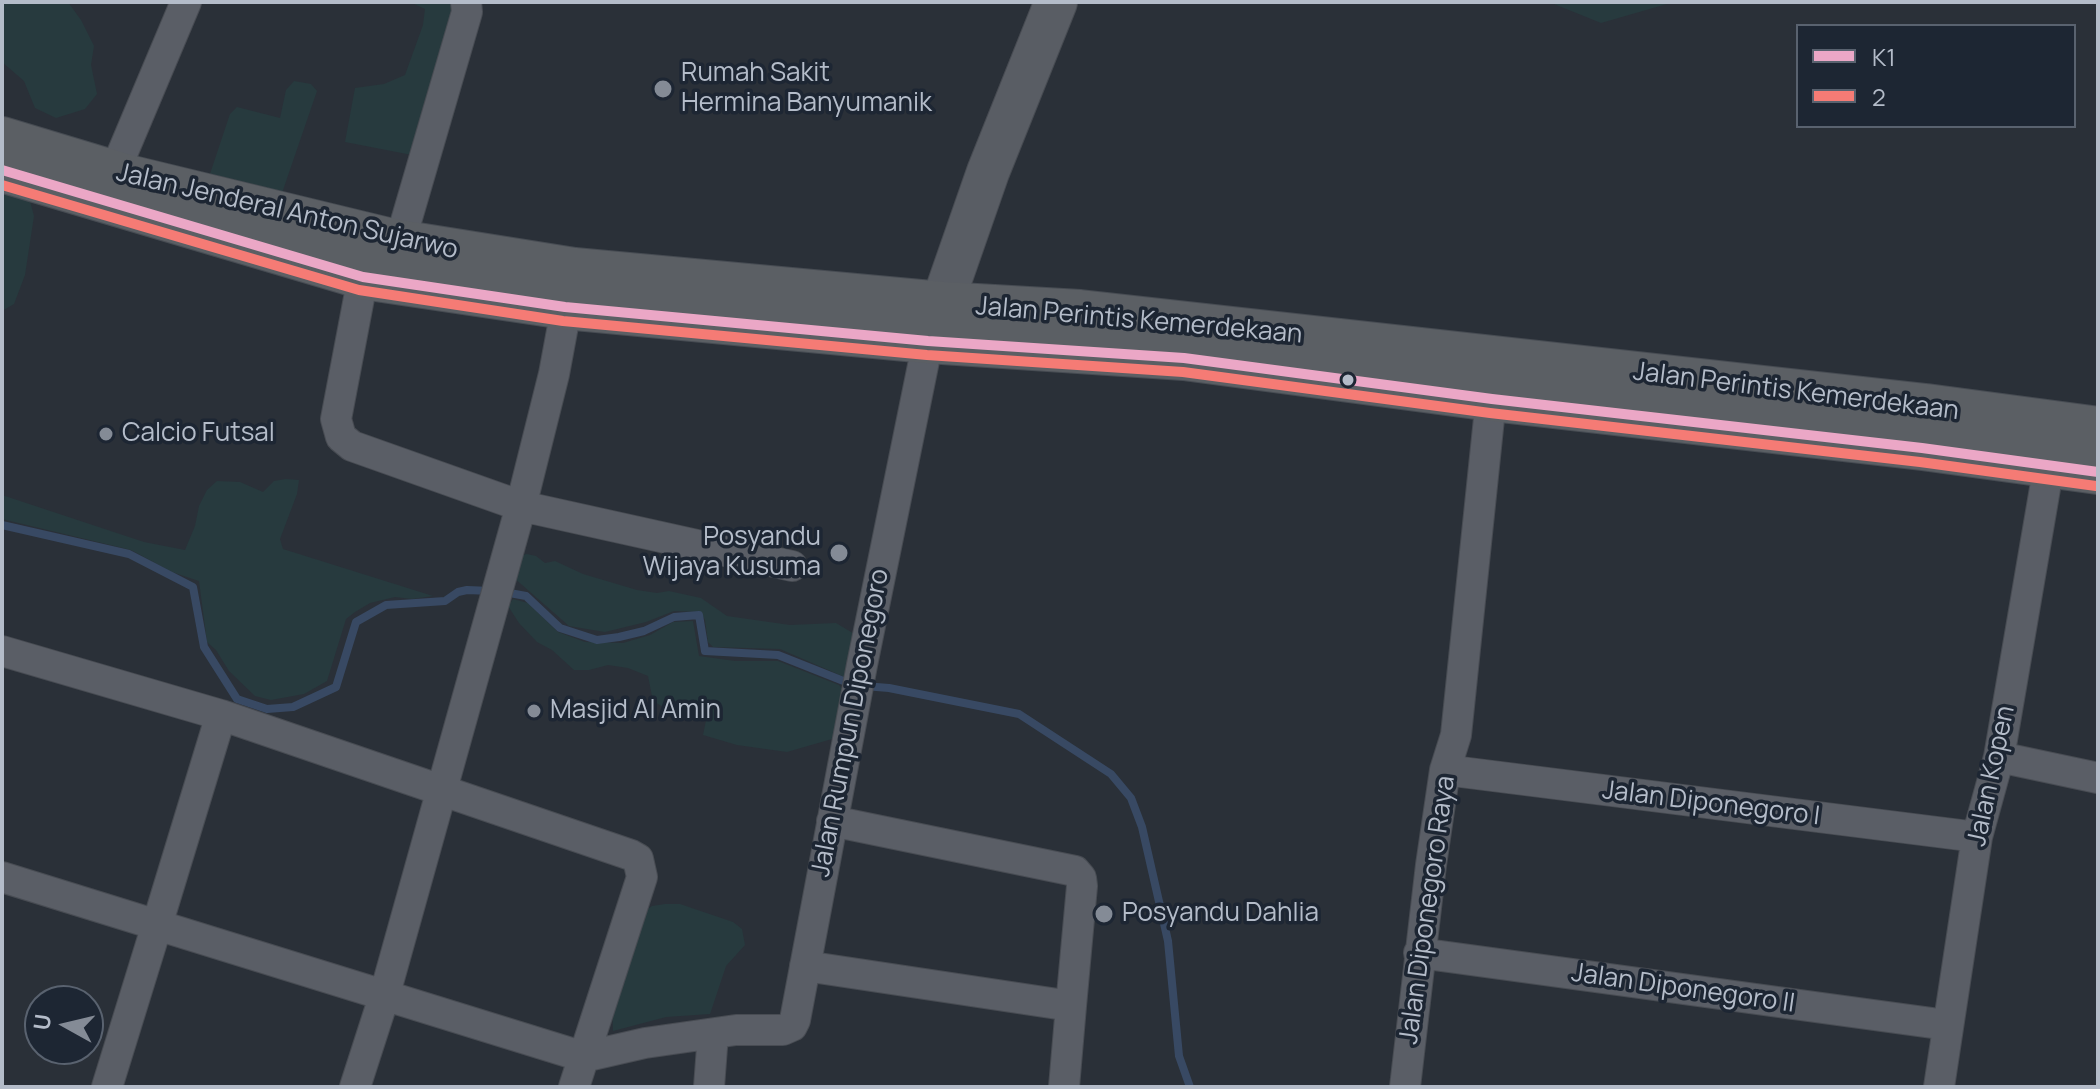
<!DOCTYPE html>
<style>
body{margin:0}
#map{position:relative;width:2100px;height:1089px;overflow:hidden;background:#2a3038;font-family:Manrope,sans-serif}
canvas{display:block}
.frame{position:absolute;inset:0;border:4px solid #b4bcc9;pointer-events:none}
.legend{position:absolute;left:1796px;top:24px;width:280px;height:104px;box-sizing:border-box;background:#1d2633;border:2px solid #59626f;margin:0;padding:10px 14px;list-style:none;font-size:24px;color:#b4bcc9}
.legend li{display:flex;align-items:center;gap:16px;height:40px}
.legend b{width:40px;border:2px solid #59626f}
.north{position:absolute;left:24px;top:985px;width:80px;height:80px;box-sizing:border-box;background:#1d2633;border:2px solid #59626f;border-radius:50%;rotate:278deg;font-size:22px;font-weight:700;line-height:32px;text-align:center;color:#b4bcc9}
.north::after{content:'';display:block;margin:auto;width:28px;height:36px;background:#848b96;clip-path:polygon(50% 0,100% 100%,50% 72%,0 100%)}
</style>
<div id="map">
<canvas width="2100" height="1089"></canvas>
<div class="frame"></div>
<ul class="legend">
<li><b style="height:10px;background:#eba7c6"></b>K1</li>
<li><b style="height:10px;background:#f57b75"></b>2</li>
</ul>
<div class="north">U</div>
</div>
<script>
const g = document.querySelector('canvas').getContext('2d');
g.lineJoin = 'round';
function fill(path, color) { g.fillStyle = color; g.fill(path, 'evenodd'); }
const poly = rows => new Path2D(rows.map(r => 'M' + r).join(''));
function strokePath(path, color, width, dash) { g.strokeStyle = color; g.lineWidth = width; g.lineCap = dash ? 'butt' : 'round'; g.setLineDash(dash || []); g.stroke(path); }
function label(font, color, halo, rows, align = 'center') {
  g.font = font + ' Manrope,sans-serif'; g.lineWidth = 7; g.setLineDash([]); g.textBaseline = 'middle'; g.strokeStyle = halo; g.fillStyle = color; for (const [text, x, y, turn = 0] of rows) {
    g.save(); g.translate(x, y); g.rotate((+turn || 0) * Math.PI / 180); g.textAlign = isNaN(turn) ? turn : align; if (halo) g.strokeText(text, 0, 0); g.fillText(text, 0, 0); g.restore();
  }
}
const green = poly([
 [2,2,68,2,81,20,94,46,91,65,97,94,85,109,56,118,35,108,24,81,2,62],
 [410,2,474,2,412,155,345,142,355,88,384,84,405,75,423,25,425,9],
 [1549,2,1689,2,1667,4,1601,23],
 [294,81,311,84,317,91,281,196,210,174,230,114,237,107,280,118,286,90],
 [2,183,30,201,34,216,25,275,14,304,2,311],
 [286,479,299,480,297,494,280,539,283,549,433,596,412,599,395,597,370,603,355,612,346,619,327,681,304,694,271,700,255,696,229,671,216,650,207,642,199,581,172,572,131,550,2,519,2,495,144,542,185,550,195,526,199,506,207,490,217,481,240,482,263,492,274,481],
 [527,554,536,556,545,563,555,561,583,574,637,590,657,593,669,591,701,598,727,616,790,625,836,623,856,635,849,679,780,649,713,647,708,642,705,620,700,612,674,611,646,622,605,632,569,626,513,577,519,556],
 [513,599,528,603,558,632,585,642,623,643,650,635,673,622,693,621,699,656,735,661,778,661,839,685,848,696,839,737,787,752,737,745,703,735,708,711,704,708,675,701,663,707,653,701,648,676,628,668,608,665,589,670,574,670,552,650,537,642,519,623,508,606],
 [665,904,680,904,733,922,742,929,745,945,726,966,710,1014,666,1017,613,1031,612,1002,641,913,652,906]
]);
const stream = poly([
 [2,525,129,554,193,587,204,647,237,699,267,709,293,707,336,687,356,622,386,605,445,601,458,592,467,590,491,591],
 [504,592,526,596,560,628,597,640,619,637,644,631,674,617,699,615,705,651,778,655,851,684],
 [864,686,889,688,1019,714,1111,774,1131,798,1142,827,1168,941,1179,1056,1190,1087]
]);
const minor = poly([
 [114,173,186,2],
 [400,242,467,12,466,2],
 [363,277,336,419,341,437,352,446,521,506,792,566],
 [2,651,221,715],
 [1999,757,2098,778],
 [1445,770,1977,837],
 [832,821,1075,871,1081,878,1082,886,1071,1006],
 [2,877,157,925,221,715,631,855,638,859,642,877,574,1087],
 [1419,953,1947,1025],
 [805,966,1071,1006,1064,1087],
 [107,1087,157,925,584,1057,645,1043,736,1030,783,1030,792,1026,795,1020,862,665,928,341],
 [355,1087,384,997,521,506,554,374,570,288],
 [709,1087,713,1034],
 [1405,1087,1431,865,1445,770,1456,735,1493,380],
 [1939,1087,1977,837,1999,757,2049,465]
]);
const secondary = poly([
 [942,304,988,172,1056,2]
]);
const trunk = poly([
 [2,139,128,177,392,241,574,270,942,304,1080,312,1926,406,2098,429],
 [2,170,363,277,565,307,928,341,1184,358,1492,399,1922,448,2098,472]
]);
const bus1 = poly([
 [2,170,363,277,565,307,928,341,1184,358,1492,399,1922,448,2098,472]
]);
const bus2 = poly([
 [2,185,359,290,563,321,927,355,1183,372,1490,413,1920,462,2096,486]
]);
const markers = [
 [663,89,10,"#848b96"],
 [1348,380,7,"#b4bcc9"],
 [106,434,8,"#848b96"],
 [839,553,10,"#848b96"],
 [534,711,8,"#848b96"],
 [1104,914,10,"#848b96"]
];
const poiNames = [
 ["Rumah Sakit",681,74],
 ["Hermina Banyumanik",681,104],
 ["Calcio Futsal",122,434],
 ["Posyandu",821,538,"right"],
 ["Wijaya Kusuma",821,568,"right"],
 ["Masjid Al Amin",550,711],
 ["Posyandu Dahlia",1122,914]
];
const streetNames = [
 ["Jalan Jenderal Anton Sujarwo",287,212,13],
 ["Jalan Perintis Kemerdekaan",1139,321,5],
 ["Jalan Perintis Kemerdekaan",1796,392,7],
 ["Jalan Rumpun Diponegoro",851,723,-79],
 ["Jalan Kopen",1992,776,-78],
 ["Jalan Diponegoro I",1711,804,7],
 ["Jalan Diponegoro Raya",1428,910,-82],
 ["Jalan Diponegoro II",1683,989,8]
];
fill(green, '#273a3e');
strokePath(stream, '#384963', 8);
strokePath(minor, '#484c53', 32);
strokePath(secondary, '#484c53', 44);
strokePath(trunk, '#474c53', 46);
strokePath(minor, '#5a5e66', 30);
strokePath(secondary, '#595d64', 42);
strokePath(trunk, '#5b5f64', 44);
strokePath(bus1, '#eba7c6', 10);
strokePath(bus2, '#f57b75', 10);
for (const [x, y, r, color] of markers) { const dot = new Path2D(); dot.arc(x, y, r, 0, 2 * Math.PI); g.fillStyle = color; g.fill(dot); strokePath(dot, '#1d2633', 3); }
label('26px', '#b4bcc9', '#1d2633', poiNames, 'left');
label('26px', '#b4bcc9', '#1d2633', streetNames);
</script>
